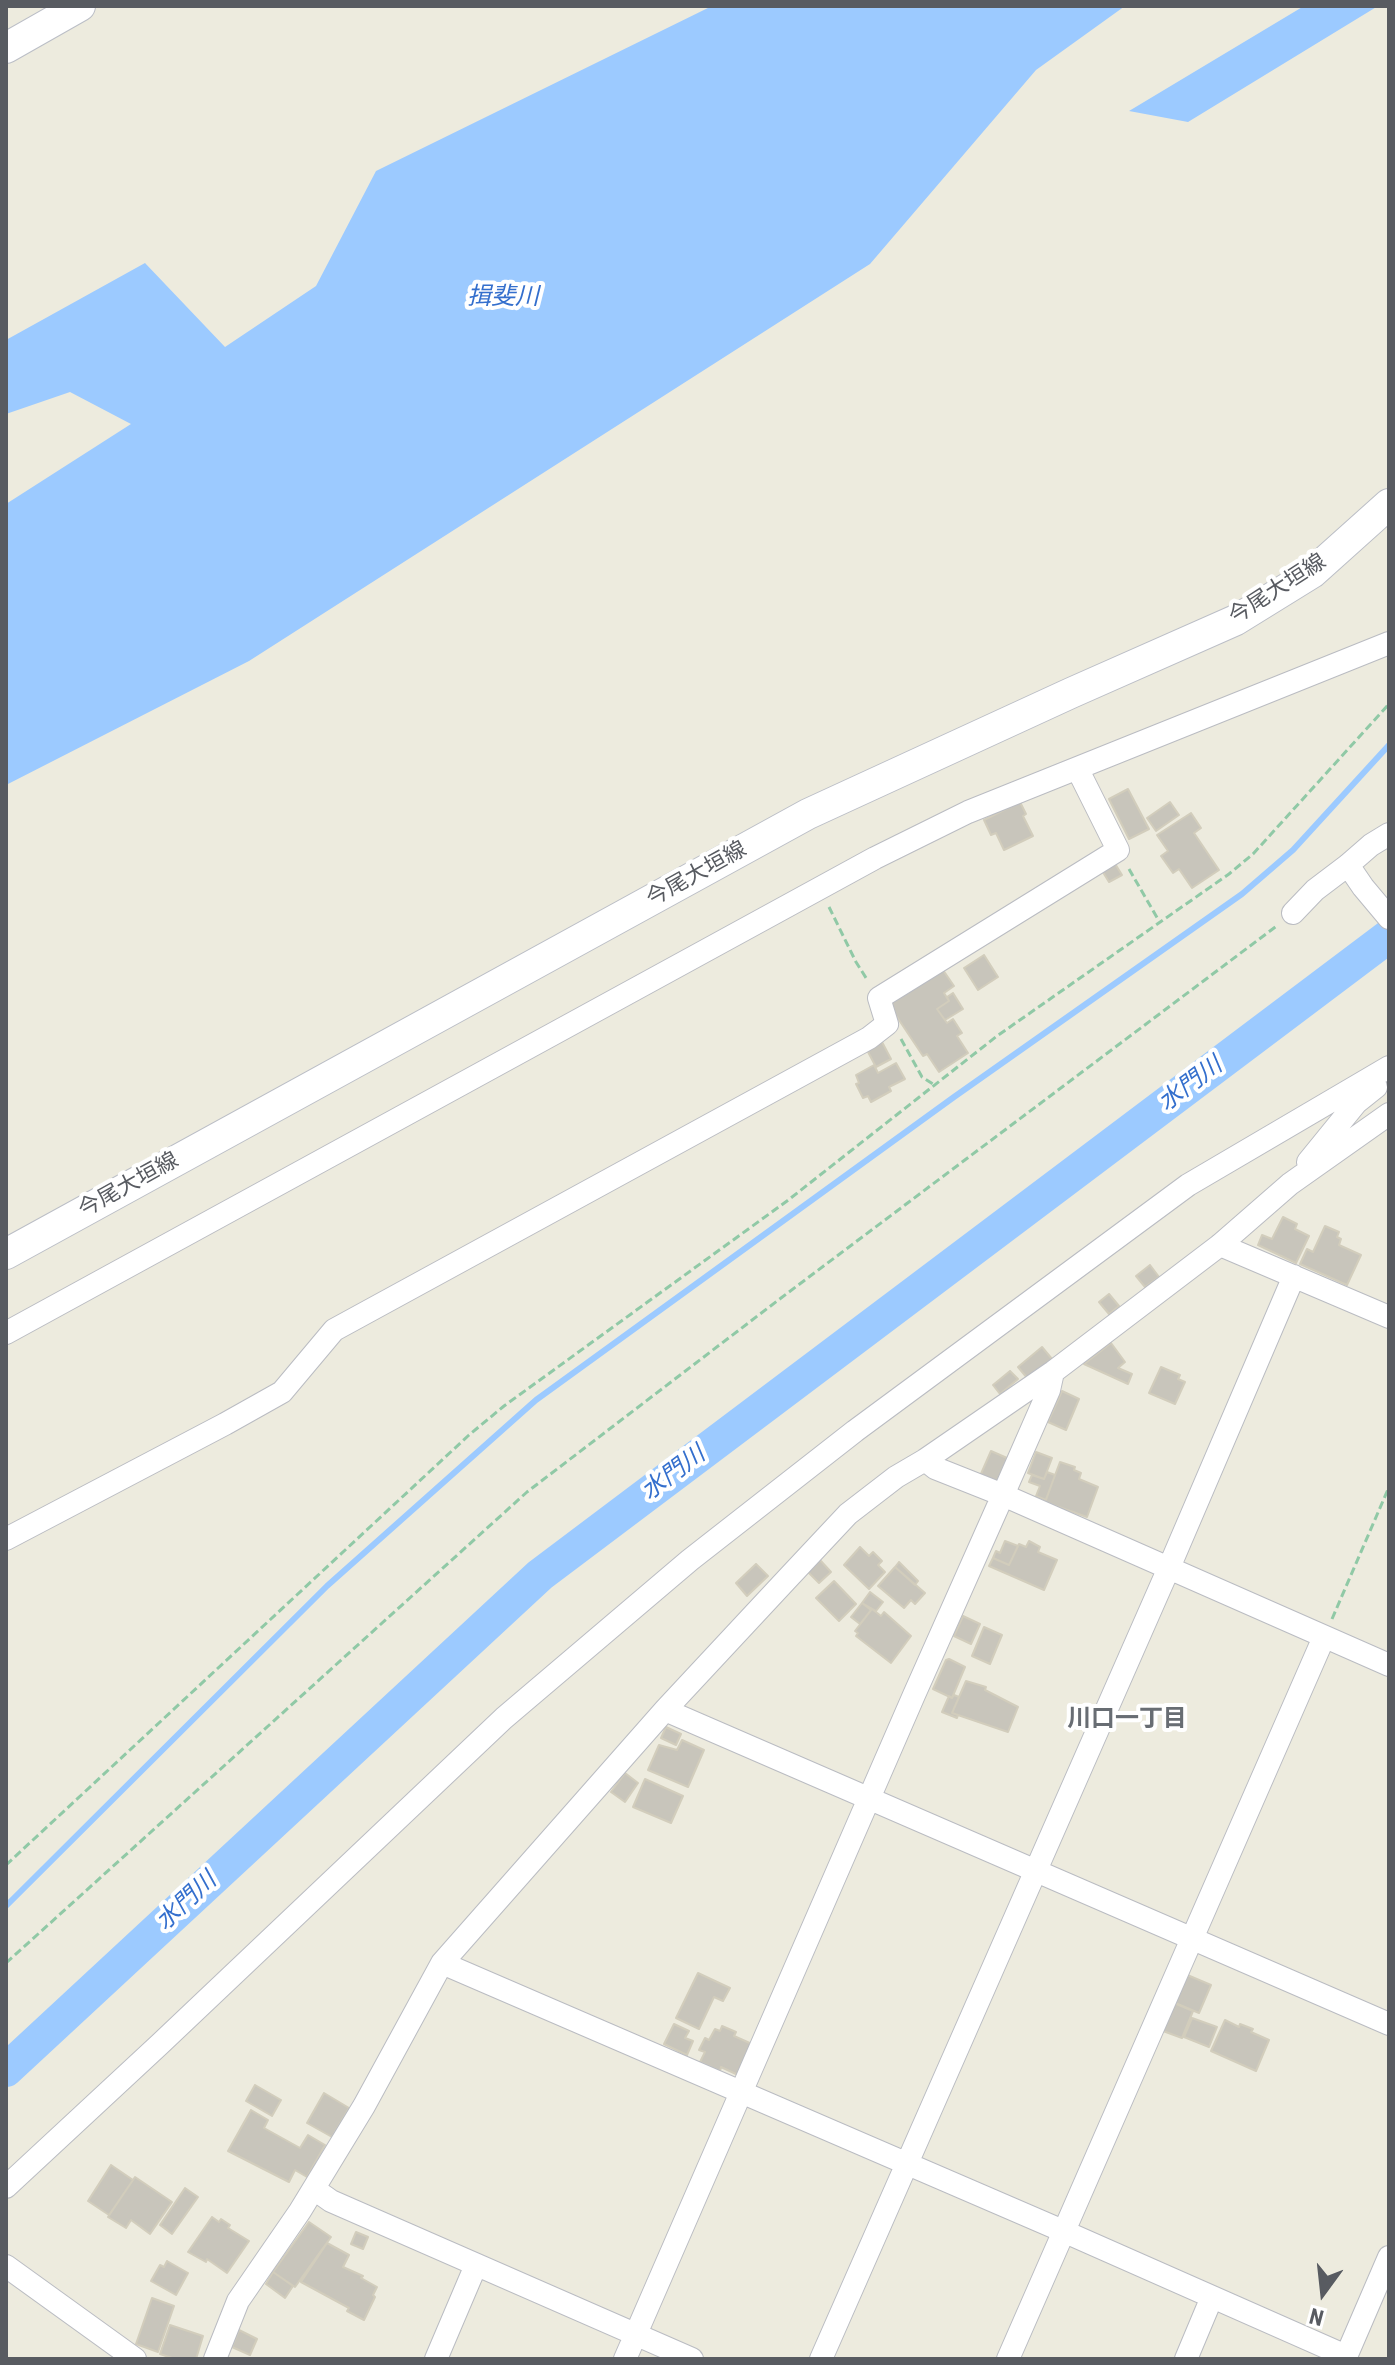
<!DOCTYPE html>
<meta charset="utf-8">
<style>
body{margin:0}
#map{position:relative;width:1395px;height:2365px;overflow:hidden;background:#edebde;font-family:"Roboto Condensed",sans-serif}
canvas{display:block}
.frame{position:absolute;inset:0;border:8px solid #585b61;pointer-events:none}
.north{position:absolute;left:1283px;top:2253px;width:80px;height:80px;-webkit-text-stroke:6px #fff;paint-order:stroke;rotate:195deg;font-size:22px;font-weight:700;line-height:32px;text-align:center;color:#585b61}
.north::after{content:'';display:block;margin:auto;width:28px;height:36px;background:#585b61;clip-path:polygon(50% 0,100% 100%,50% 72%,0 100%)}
</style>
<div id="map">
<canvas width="1395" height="2365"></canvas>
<div class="frame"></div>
<div class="north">N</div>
</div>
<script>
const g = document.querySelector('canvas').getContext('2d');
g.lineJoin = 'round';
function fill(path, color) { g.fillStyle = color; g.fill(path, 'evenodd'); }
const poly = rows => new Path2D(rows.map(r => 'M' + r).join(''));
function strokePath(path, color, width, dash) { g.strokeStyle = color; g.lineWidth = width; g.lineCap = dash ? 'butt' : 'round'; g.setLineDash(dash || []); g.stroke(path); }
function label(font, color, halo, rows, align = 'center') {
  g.font = font + ' "Roboto Condensed","Noto Sans JP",sans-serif'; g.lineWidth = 8; g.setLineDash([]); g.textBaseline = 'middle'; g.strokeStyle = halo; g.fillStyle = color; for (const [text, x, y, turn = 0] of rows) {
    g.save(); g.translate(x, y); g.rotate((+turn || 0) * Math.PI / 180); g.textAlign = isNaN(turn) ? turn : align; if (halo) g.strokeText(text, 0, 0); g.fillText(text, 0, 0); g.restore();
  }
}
const water = poly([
 [712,6,1125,6,1036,70,870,264,249,661,6,785,6,504,131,424,70,392,6,414,6,340,145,263,225,347,316,286,376,171],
 [1304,6,1378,6,1188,122,1129,111]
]);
const stream = poly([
 [6,1906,327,1586,536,1400,954,1097,1242,894,1293,850,1389,745]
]);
const river = poly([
 [6,2070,540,1575,1389,936]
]);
const building = poly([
 [1128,789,1149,829,1129,839,1109,799,1128,789],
 [1020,802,1026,814,1023,816,1033,836,1004,850,996,833,991,835,984,820,1020,802],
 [1170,802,1179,815,1156,831,1147,818,1170,802],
 [1191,813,1201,828,1194,833,1219,870,1192,888,1179,869,1173,873,1161,856,1168,851,1157,835,1191,813],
 [1114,862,1122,875,1109,882,1101,869,1114,862],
 [984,955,998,977,978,990,964,968,984,955],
 [943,970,954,986,944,993,949,1001,937,1009,947,1023,953,1019,962,1033,957,1036,968,1053,939,1072,927,1054,923,1056,889,1005,943,970],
 [953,993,963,1009,945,1020,937,1009,949,1001,947,997,953,993],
 [882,1042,891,1059,876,1067,867,1050,882,1042],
 [896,1063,905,1079,889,1087,891,1091,871,1102,868,1096,863,1098,856,1084,859,1083,856,1075,874,1065,878,1073,896,1063],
 [1283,1217,1297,1224,1295,1229,1309,1236,1296,1263,1258,1245,1262,1235,1272,1239,1283,1217],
 [1325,1226,1339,1232,1337,1237,1341,1239,1339,1245,1361,1255,1347,1285,1300,1264,1307,1249,1313,1252,1325,1226],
 [1150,1265,1159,1277,1145,1287,1136,1276,1150,1265],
 [1109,1294,1119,1306,1109,1314,1099,1302,1109,1294],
 [1111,1343,1125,1362,1118,1368,1132,1374,1128,1384,1084,1364,1111,1343],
 [1042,1347,1052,1359,1028,1379,1018,1367,1042,1347],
 [1161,1367,1180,1375,1178,1379,1185,1382,1175,1404,1149,1393,1161,1367],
 [1010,1371,1018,1379,1000,1394,993,1385,1010,1371],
 [1062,1391,1079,1399,1066,1430,1048,1422,1062,1391],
 [991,1451,1007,1458,997,1483,980,1476,991,1451],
 [1036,1452,1052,1458,1044,1479,1028,1473,1036,1452],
 [1060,1462,1075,1467,1074,1470,1081,1473,1079,1479,1098,1487,1087,1517,1045,1502,1060,1462],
 [1047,1472,1055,1475,1046,1500,1036,1496,1040,1486,1029,1482,1032,1475,1044,1479,1047,1472],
 [1005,1541,1018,1546,1009,1565,993,1558,996,1551,1000,1553,1005,1541],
 [1029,1541,1040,1547,1038,1552,1057,1560,1044,1590,989,1566,993,1558,1009,1565,1019,1544,1026,1547,1029,1541],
 [860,1547,869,1556,873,1552,882,1561,878,1565,885,1572,869,1589,844,1565,860,1547],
 [820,1560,831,1572,819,1583,808,1572,820,1560],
 [899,1562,918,1581,915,1585,895,1567,899,1562],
 [756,1564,768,1576,747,1596,736,1583,756,1564],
 [895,1567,925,1593,915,1604,911,1600,904,1608,878,1586,895,1567],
 [834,1581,856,1604,839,1621,816,1598,834,1581],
 [870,1592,883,1602,876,1611,862,1603,870,1592],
 [862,1603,871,1610,860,1624,851,1617,862,1603],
 [872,1609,881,1616,884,1612,911,1636,891,1663,856,1636,858,1633,855,1631,872,1609],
 [963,1616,980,1624,971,1644,954,1636,963,1616],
 [984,1627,1002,1635,990,1664,972,1656,984,1627],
 [949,1659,965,1667,952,1698,933,1689,946,1660,949,1659],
 [966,1681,986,1687,985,1690,1018,1707,1008,1732,952,1713,966,1681],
 [954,1695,959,1697,952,1713,958,1715,957,1718,942,1712,949,1696,952,1698,954,1695],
 [666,1727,681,1734,676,1745,661,1738,666,1727],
 [682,1740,704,1750,688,1787,648,1770,659,1745,677,1750,682,1740],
 [625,1773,638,1783,625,1802,611,1792,625,1773],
 [645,1779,683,1796,671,1823,633,1807,645,1779],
 [698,1973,730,1988,723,2001,714,1997,699,2029,676,2018,698,1973],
 [1185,1974,1211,1985,1199,2013,1173,2002,1185,1974],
 [1174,2003,1193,2011,1182,2038,1163,2031,1174,2003],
 [1192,2018,1217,2027,1209,2047,1184,2037,1192,2018],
 [1225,2020,1239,2027,1240,2024,1253,2029,1251,2032,1269,2040,1256,2071,1211,2051,1225,2020],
 [674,2024,689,2031,685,2038,693,2041,687,2055,664,2044,674,2024],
 [722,2026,736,2032,734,2036,752,2044,738,2075,721,2067,720,2071,700,2062,705,2052,699,2050,705,2038,709,2040,715,2029,720,2031,722,2026],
 [255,2085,281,2100,272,2116,246,2101,255,2085],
 [324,2093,349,2108,332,2137,307,2123,324,2093],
 [251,2110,268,2120,264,2128,300,2148,308,2135,325,2145,307,2177,295,2170,289,2182,228,2151,251,2110],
 [111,2165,133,2180,109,2215,88,2201,111,2165],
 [135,2177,172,2202,150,2234,131,2220,126,2228,108,2217,135,2177],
 [185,2188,198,2197,172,2234,160,2225,185,2188],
 [212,2217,219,2222,221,2219,230,2225,228,2228,249,2241,227,2273,207,2259,206,2262,188,2252,212,2217],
 [309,2222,331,2237,295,2287,273,2272,309,2222],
 [356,2232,368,2237,363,2249,351,2244,356,2232],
 [327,2243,349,2255,343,2267,363,2276,361,2278,377,2287,373,2295,375,2297,364,2320,347,2311,349,2308,301,2282,327,2243],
 [167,2261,188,2273,176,2295,151,2281,160,2265,164,2267,167,2261],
 [273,2272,293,2286,285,2298,266,2284,273,2272],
 [152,2298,174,2306,158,2352,136,2344,152,2298],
 [170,2325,203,2336,196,2359,175,2359,160,2354,170,2325],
 [239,2330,257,2339,250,2355,232,2347,239,2330]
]);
const path = poly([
 [1129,869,1159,921],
 [829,907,856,962,868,981],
 [901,1039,922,1077,936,1086],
 [1332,1619,1389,1487],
 [6,1865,469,1435,504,1406,787,1201,997,1036,1229,874,1253,854,1389,704],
 [6,1963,527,1492,781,1298,1278,925]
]);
const street = poly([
 [1348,865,1363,887,1389,918],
 [1293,913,1315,890,1348,865,1371,845,1389,834],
 [1308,1162,1356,1103,1376,1087],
 [1220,1245,1389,1317],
 [6,1333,875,858,968,812,1389,643],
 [925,1460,935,1468,1003,1495,1389,1665],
 [6,1539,225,1424,282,1392,334,1330,869,1038,887,1024,879,998,1118,850,1078,770],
 [665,1710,1389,2024],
 [442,1963,1063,2231,1346,2356],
 [6,2187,160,2044,504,1718,690,1560,855,1431,1188,1185,1389,1067],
 [314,2189,331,2201,692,2359],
 [6,2266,135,2359],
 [215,2359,238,2301,300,2211,364,2106,442,1963,665,1710,788,1578,848,1514,896,1477,925,1460,1053,1372,1220,1245,1290,1184,1389,1114],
 [436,2359,476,2265],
 [625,2359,914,1695,1003,1495,1049,1390,1053,1372],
 [821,2359,1168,1570,1294,1276],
 [1008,2359,1324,1637],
 [1186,2359,1212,2297],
 [1345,2359,1389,2257]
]);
const secondary = poly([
 [6,48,80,6],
 [6,1254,808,814,1071,693,1236,620,1312,573,1389,504]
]);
const streetNames = [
 ["今尾大垣線",1278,590,-33],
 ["今尾大垣線",697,875,-29],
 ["今尾大垣線",129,1186,-29]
];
const waterNames = [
 ["揖斐川",503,298],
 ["水門川",1191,1085,-37],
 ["水門川",674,1474,-37],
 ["水門川",187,1902,-43]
];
const neighbourhoodNames = [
 ["川口一丁目",1127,1720]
];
fill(water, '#9ccaff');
strokePath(stream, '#9ccaff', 6);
strokePath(river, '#9ccaff', 34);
fill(building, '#c8c5bb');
strokePath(building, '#d2cdbc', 2);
strokePath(street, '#babcc2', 24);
strokePath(secondary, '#bbbec6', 32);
strokePath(path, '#90c9a6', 3, [8, 4]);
strokePath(street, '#fff', 22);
strokePath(secondary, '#fff', 30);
label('22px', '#585b61', '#fff', streetNames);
label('italic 24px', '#346fcd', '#fff', waterNames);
label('bold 24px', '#686d73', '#fff', neighbourhoodNames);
</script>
